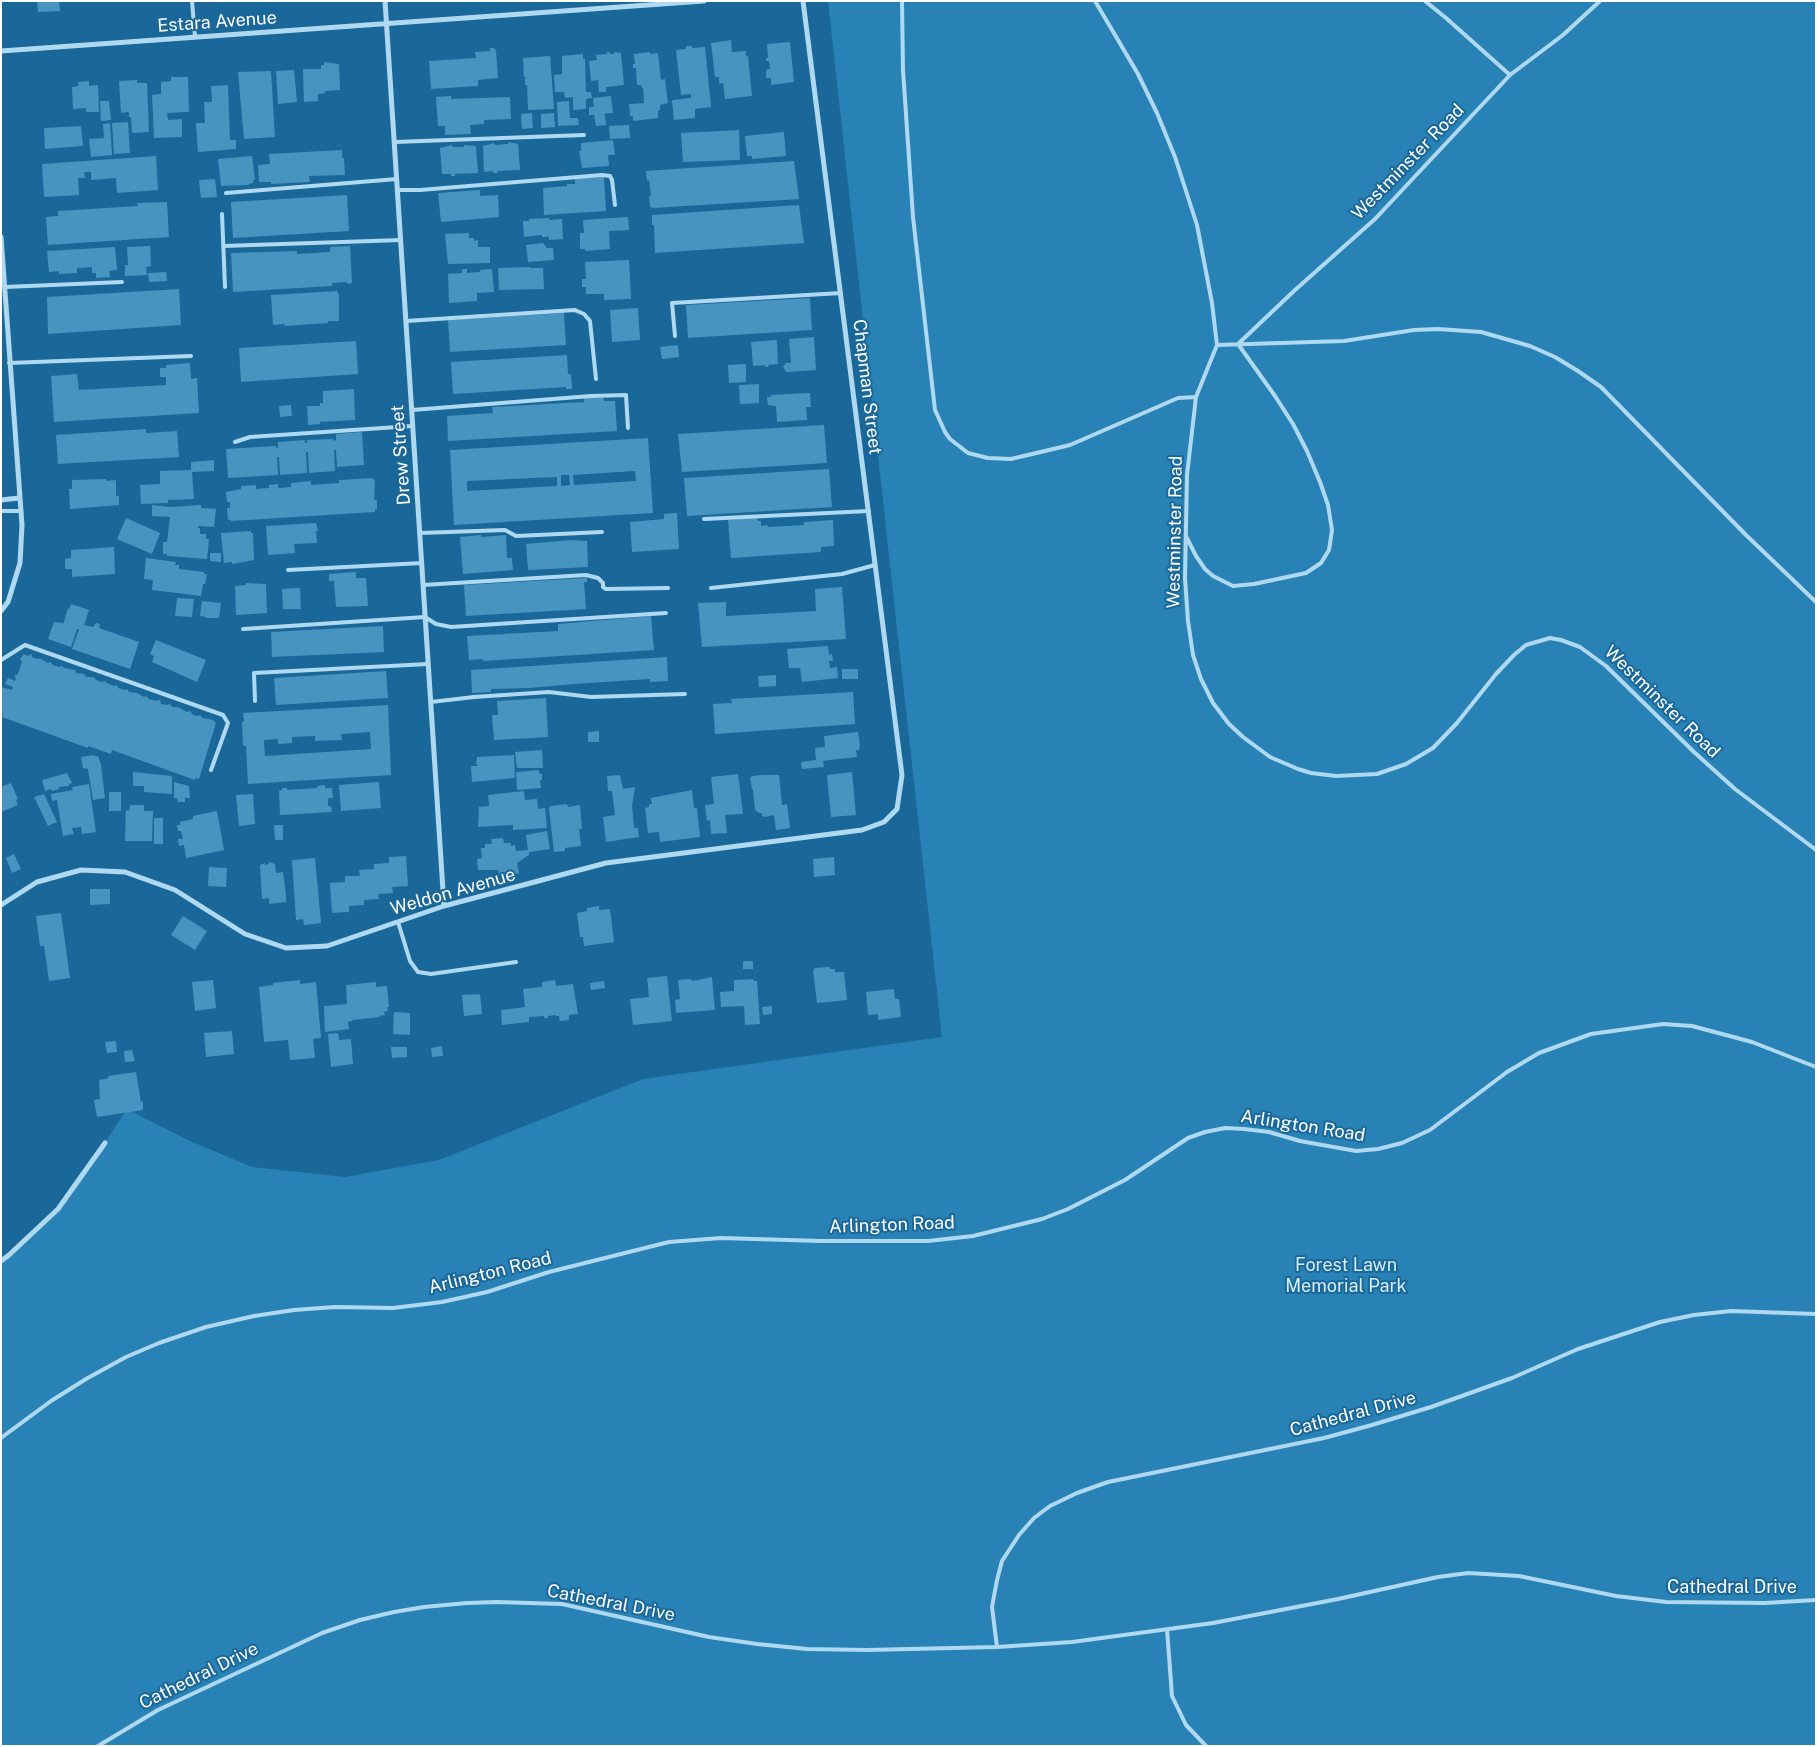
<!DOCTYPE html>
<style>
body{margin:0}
#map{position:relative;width:1817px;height:1747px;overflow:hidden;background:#1a6899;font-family:"Public Sans",sans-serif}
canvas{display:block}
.frame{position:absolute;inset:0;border:2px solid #fff;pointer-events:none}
</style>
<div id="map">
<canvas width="1817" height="1747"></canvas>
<div class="frame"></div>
</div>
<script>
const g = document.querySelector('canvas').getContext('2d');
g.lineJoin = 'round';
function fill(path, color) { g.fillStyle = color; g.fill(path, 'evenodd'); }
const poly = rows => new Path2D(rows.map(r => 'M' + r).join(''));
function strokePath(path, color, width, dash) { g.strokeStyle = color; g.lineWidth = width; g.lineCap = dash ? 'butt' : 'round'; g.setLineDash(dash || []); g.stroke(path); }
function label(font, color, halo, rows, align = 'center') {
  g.font = font + ' "Public Sans",sans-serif'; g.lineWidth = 4; g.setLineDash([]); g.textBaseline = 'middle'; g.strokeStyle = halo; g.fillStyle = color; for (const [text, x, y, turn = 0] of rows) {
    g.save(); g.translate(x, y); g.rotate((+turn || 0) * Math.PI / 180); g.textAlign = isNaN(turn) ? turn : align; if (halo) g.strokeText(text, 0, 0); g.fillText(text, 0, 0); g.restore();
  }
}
const green = poly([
 [828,1,1816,1,1816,1746,1,1746,1,1264,76,1187,127,1109,190,1141,252,1167,345,1177,439,1160,643,1079,942,1037]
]);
const building = poly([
 [37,1,59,1,60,11,38,12],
 [731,40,732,52,746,51,746,56,748,56,752,96,725,99,723,83,719,84,719,77,715,77,711,43],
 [790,42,794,82,771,85,771,78,766,78,766,71,767,71,767,69,770,69,769,61,766,61,766,58,768,58,767,44],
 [686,46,692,46,692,48,705,47,711,107,695,109,695,118,674,120,672,100,691,98,691,94,681,95,676,50,686,49],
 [490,48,494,48,496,51,498,78,478,80,478,86,431,89,429,61,476,58,475,52,490,51],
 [607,52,610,52,610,54,614,54,614,52,621,53,624,85,606,87,606,92,599,92,598,80,591,81,589,61,597,60,596,55,607,54],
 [650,52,650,54,658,53,661,80,665,79,668,103,660,105,660,110,658,111,658,118,633,121,633,116,630,116,629,104,644,103,643,88,642,88,641,85,637,85,636,68,633,68,633,64,635,64,634,54],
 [583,54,583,59,585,59,586,92,591,92,592,98,586,99,586,109,573,110,573,97,565,98,564,92,555,92,554,75,562,74,562,56],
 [550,56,554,109,528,110,527,85,525,85,525,78,527,77,524,77,523,58],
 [324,62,339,64,340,90,325,91,325,93,318,94,318,101,304,102,303,69,321,69,321,65,324,65],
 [294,70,297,102,278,104,276,71],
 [271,71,275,137,244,139,238,72],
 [171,77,188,77,189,112,167,113,168,120,182,119,182,137,154,138,152,95,161,94,161,82,171,81],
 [137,80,137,83,147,83,149,132,132,133,131,117,129,117,129,112,121,113,119,81],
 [89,81,89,86,98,85,99,112,86,112,86,108,73,109,72,87,79,86,78,82],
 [228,85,230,140,236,140,236,149,198,152,196,123,205,123,204,102,212,102,211,86],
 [451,96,451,99,510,97,511,119,484,120,484,124,470,125,471,134,445,135,445,126,438,126,436,97],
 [611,96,613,113,603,114,605,115,606,125,596,126,594,115,589,115,589,107,594,107,593,98],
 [100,101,109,101,111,120,101,121],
 [569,101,570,118,578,118,579,125,558,126,557,102],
 [532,113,533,128,522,129,521,114],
 [554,113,555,127,541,128,541,114],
 [128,122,130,153,114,154,112,123],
 [110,123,112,155,91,157,89,139,104,138,103,124],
 [629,125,630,138,610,139,609,126],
 [81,126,83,146,45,149,44,128],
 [739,130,740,160,683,162,681,133],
 [784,132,786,156,752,159,752,156,747,156,745,136],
 [613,140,615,155,608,155,609,166,582,168,579,151,581,151,581,143],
 [508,142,518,144,520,170,497,171,498,173,493,173,493,171,484,172,483,146,494,143,495,145,508,144],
 [452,145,452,147,464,147,464,145,476,146,478,173,455,174,455,176,451,176,451,174,442,174,440,148],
 [342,150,342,158,344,158,345,175,309,176,310,182,271,184,271,182,259,182,258,165,270,164,269,154],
 [156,156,158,190,117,193,116,178,91,180,91,172,84,172,85,178,78,178,79,195,44,197,42,164],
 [252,156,255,180,253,180,253,183,249,184,249,185,221,186,218,159],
 [794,161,799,199,653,208,650,207,649,196,651,196,649,180,647,181,646,171],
 [604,177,606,211,544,215,543,188,567,186,567,184,575,184,575,179],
 [215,179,217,197,201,198,199,180],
 [480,190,480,196,498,195,499,217,441,222,438,193],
 [347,195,349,231,233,238,231,202],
 [167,202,169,237,48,245,46,217,58,216,58,211,138,206,137,203],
 [799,205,804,243,655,253,654,225,652,225,652,215],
 [628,217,629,230,609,231,610,249,585,251,585,249,580,249,580,233,584,233,583,220],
 [549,218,549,220,562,219,563,239,549,240,549,237,542,237,542,235,524,237,523,221,529,221,529,219],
 [469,233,469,238,474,238,474,241,478,240,478,247,490,247,490,263,448,264,445,234],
 [543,243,547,248,553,248,554,260,528,262,526,245],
 [150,246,151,266,146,267,147,275,125,276,125,265,128,265,127,247],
 [350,246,352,283,348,284,347,282,332,283,332,286,233,292,231,253,297,251,297,254,330,252,330,247],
 [115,247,117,270,109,271,110,277,96,278,96,273,92,273,92,267,77,268,77,273,59,274,59,271,49,272,47,251],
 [629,260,631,299,604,300,604,294,586,294,586,287,582,287,582,279,586,279,585,262],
 [530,267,530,268,543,268,544,289,499,290,498,268],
 [462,269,467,269,467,273,480,272,480,270,492,269,494,292,477,293,477,301,449,303,448,274,462,273],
 [166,272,167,281,149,282,148,273],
 [179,289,181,325,48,334,47,297],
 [337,291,339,295,339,321,328,321,328,323,285,326,284,324,273,325,271,295],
 [810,298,812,330,688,338,686,305],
 [638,308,640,340,612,342,610,310],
 [564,313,566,345,450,352,448,320],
 [814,337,816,370,786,372,783,366,785,365,785,363,791,363,789,339],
 [777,340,778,364,768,365,769,367,765,367,765,365,753,366,751,342],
 [356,341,358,374,241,382,239,348],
 [678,345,679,357,662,359,660,347],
 [567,355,568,374,571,374,572,389,566,389,566,387,453,394,451,362],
 [190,363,191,379,197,378,199,413,54,422,51,376,77,374,79,390,166,385,166,377,160,377,160,368,166,368,166,365],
 [746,364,746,382,729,383,728,365],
 [759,384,759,403,740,404,739,385],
 [354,389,355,420,320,422,320,424,308,425,307,406,320,406,320,403,323,403,323,391],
 [810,393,811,407,806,407,807,420,777,422,776,406,768,405,767,397,771,397,771,395],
 [603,396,604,401,615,401,617,431,448,441,447,416,493,413,492,407,584,402,584,398],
 [291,405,292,416,280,417,279,406],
 [824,425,827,463,682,472,678,434],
 [146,429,146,433,177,431,179,457,58,464,56,435],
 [362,432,364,465,337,467,336,450,334,450,335,471,309,473,308,452,306,452,307,473,280,475,279,457,277,457,278,475,228,478,226,449,276,446,276,448,278,448,278,442,305,440,305,443,307,443,307,440,333,439,333,441,336,440,336,434],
 [648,438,653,513,454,525,450,450],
 [635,471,636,481,574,485,573,475],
 [561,475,569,475,570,485,561,486],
 [557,477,557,486,467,491,467,481],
 [214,460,214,471,192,472,194,499,168,500,168,503,141,504,140,485,160,484,160,471,191,470,191,462],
 [829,469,832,507,687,516,684,478],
 [373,478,373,480,375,479,374,500,377,500,377,509,375,509,375,512,231,521,231,520,228,520,227,508,230,508,230,502,227,502,226,492,241,489,241,486,256,485,256,489,269,488,269,485,278,484,278,488,291,487,291,483,311,481,311,485,339,483,339,480],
 [106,479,106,481,116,480,116,496,119,496,119,505,70,509,69,489,72,489,72,480],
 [152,505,170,507,201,505,201,508,216,509,214,527,198,526,198,528,200,528,200,534,206,534,206,539,209,539,207,559,167,556,167,554,163,554,163,542,167,542,170,517,152,516],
 [677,513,679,549,632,552,630,522,664,519,664,514],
 [126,518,160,533,152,554,117,539],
 [757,518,758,521,761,521,761,526,768,525,768,527,804,525,804,522,833,520,834,546,821,547,821,552,731,558,728,520],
 [316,523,318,531,316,531,317,543,294,544,295,553,268,555,266,526],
 [251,531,251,533,253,533,254,560,232,564,232,562,224,563,221,533],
 [481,535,481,537,506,535,507,558,512,558,513,570,463,574,460,537],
 [570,540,587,541,588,567,528,570,526,544],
 [114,547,115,574,72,577,72,569,65,569,65,559,71,558,71,550],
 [210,553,221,553,221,562,210,561],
 [146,558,176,562,175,565,179,565,179,569,204,572,204,574,207,574,205,584,203,584,201,596,152,590,153,580,144,579],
 [356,572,356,578,366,578,368,606,336,607,334,581,329,581,329,574],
 [587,578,587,582,584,582,586,609,466,616,464,585],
 [246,583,266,584,267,613,236,615,235,586,246,585],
 [842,587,846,639,702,647,698,603,726,602,726,616,816,611,815,589],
 [300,588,301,609,283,609,282,589],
 [177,598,194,599,192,617,175,616],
 [202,601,221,603,219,618,206,618,206,617,200,616],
 [71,604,89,610,84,625,93,627,96,623,100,624,99,628,139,642,130,669,72,649,79,629,77,629,71,647,48,639,54,622,63,623,63,625,68,608,69,609],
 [651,616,654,650,483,661,483,659,469,660,467,636,558,631,558,624],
 [383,626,384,652,272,657,271,632],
 [156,640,206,660,197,682,152,662,154,656,150,654],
 [828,646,829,655,832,654,833,661,829,661,830,668,837,667,838,678,802,682,800,668,789,668,787,649],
 [24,654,28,656,31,654,33,658,41,659,48,663,50,662,53,665,59,667,62,666,64,668,75,670,76,673,84,674,86,677,94,677,96,680,102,682,105,681,107,683,114,686,117,685,118,688,125,690,127,689,129,692,137,693,144,697,146,696,149,699,156,701,160,700,161,704,167,705,170,704,172,707,178,707,187,712,190,711,193,715,198,716,200,715,203,718,213,720,216,723,199,779,195,778,195,780,112,750,111,754,88,746,88,748,2,717,3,714,1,713,1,687,12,690,13,687,5,684,8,678,15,681,16,678,14,676,18,674,22,662,20,659],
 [667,657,668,681,650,682,650,679,574,684,529,688,491,689,491,692,472,693,471,670],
 [842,669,858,669,858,679,842,679],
 [386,671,388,698,276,705,274,678],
 [776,675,776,686,759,687,758,676],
 [853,692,855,724,715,734,713,704,732,703,731,699],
 [546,698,548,737,494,740,492,715,498,715,497,701],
 [388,705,391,775,248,784,246,746,243,746,242,722,244,721,243,713],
 [370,732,371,749,265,756,264,740,278,739,278,744,292,743,292,737,315,736,315,741,342,740,341,734],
 [599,731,599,742,588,742,588,732],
 [858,732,860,745,859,750,856,750,857,757,829,760,823,761,824,767,802,769,801,762,816,760,815,748,825,747,824,736],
 [542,750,543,768,517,768,515,752],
 [93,755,94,756,98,756,101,765,105,798,93,800,88,769,83,768,81,757],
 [514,755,515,778,472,782,471,766,478,766,476,764,477,757],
 [539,770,539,773,542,774,542,780,540,780,541,788,517,790,516,772],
 [133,772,172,776,172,794,144,792,144,786,133,786],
 [852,772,856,815,831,817,827,775],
 [67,773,72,783,69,784,69,786,58,787,59,789,52,791,51,789,45,791,42,780],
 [738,774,743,814,725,815,727,833,711,834,710,820,707,821,705,805,714,804,711,777],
 [620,775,623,789,635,787,632,805,634,828,638,828,639,837,606,842,603,817,615,815,612,791,608,791,607,776],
 [761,775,779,775,782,805,787,804,790,828,776,830,774,815,765,817,762,816,762,813,759,813,755,810,753,789,752,789,750,778,752,776],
 [174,782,189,786,190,798,185,798,185,802,178,802,177,798,174,798],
 [379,782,381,808,341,811,339,785],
 [11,783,18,799,16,800,18,805,1,812,1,787],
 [89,784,96,832,82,834,81,827,72,828,74,834,63,836,57,800,52,801,51,794,73,790,72,787],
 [325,785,325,788,332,788,333,798,328,798,328,806,331,806,332,812,280,815,279,791,282,790,282,788,287,788,287,790,317,788,317,786],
 [692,790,694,808,697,808,700,837,660,842,659,832,648,833,645,808,649,807,649,804,652,804,651,798],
 [524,791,525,800,537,799,538,809,545,808,547,828,513,830,513,825,478,827,479,807,489,806,488,795],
 [109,792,121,792,121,811,109,811],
 [44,794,57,822,48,826,34,797],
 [253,794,255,824,239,826,236,795],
 [567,804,568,807,580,805,582,829,579,829,581,846,565,848,565,851,554,852,549,809,550,806],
 [130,805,144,805,144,811,153,811,152,841,125,841,126,810,129,811],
 [217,811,224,850,186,858,184,845,179,846,178,839,183,839,181,831,178,831,177,825,180,825,180,822,193,819,193,816],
 [154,818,163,818,163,844,154,844],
 [274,825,283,825,283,840,275,840],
 [547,831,550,849,529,852,529,855,517,863,519,873,507,876,507,874,499,874,498,870,478,870,477,859,482,858,481,848,485,848,485,844,492,844,491,839,503,838,504,843,511,843,511,846,515,845,516,851,528,850,526,835],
 [14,854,21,869,12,873,6,858],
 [406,856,408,886,392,887,393,893,378,894,379,899,364,900,364,905,349,906,349,912,332,913,330,883,345,882,345,876,360,876,359,870,374,869,374,864,389,863,389,857],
 [834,857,835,875,814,877,813,859],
 [315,858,321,923,304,925,303,919,296,920,292,860],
 [269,862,275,864,276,873,283,872,286,895,286,902,269,904,269,898,262,899,260,865,265,863,265,865,269,864],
 [209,867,227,868,226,887,208,886],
 [90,889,110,889,110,904,90,905],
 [599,906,599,910,610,909,614,942,584,946,583,937,580,937,577,913,587,911,587,908],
 [61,913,70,978,49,981,44,946,40,946,36,916],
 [183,916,207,931,195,950,171,935],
 [743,961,753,961,753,969,743,969],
 [830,967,830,969,835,969,835,972,844,972,847,1000,817,1003,813,970,815,970,814,968],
 [667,976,672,1021,633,1025,630,999,649,997,647,978],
 [712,977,715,1010,676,1013,675,1000,680,999,678,980,690,979,693,981],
 [753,979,754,981,757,981,760,1024,745,1025,744,1006,721,1007,720,992,734,991,734,980],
 [213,980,216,1008,195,1011,192,982],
 [300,980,300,984,316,982,321,1038,313,1039,315,1058,290,1060,288,1040,264,1042,259,987,273,985,273,983],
 [555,980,556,986,573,984,578,1014,569,1015,569,1020,560,1021,559,1016,556,1016,556,1015,548,1016,548,1018,544,1018,544,1016,529,1017,529,1022,502,1025,501,1010,525,1007,523,989,542,987,542,982],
 [604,981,605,988,591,990,590,983],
 [376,982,376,987,387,986,389,1007,387,1007,388,1011,384,1012,385,1015,379,1016,380,1017,352,1020,352,1021,348,1022,349,1029,325,1032,324,1006,347,1004,346,985],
 [894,989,895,999,899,999,901,1017,878,1020,878,1014,868,1015,866,992],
 [480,994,482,1014,464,1016,462,995],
 [772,1006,772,1014,763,1015,762,1007],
 [394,1012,410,1013,410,1035,393,1034],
 [232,1031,234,1054,206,1057,204,1033],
 [338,1033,339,1040,351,1039,353,1064,331,1067,328,1034],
 [116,1041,117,1052,107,1053,105,1042],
 [442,1046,443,1056,432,1057,431,1048],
 [391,1047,407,1047,407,1057,392,1058],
 [132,1050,135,1061,125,1062,124,1051],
 [136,1072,141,1102,143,1101,143,1110,97,1117,94,1100,100,1099,99,1080,109,1078,108,1076]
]);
const lane = poly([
 [192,1,195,37],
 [902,1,903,70,913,217,935,410,945,432,950,439,968,453,988,458,1011,459,1070,445,1178,398,1196,397],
 [1095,1,1138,74,1157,113,1175,157,1197,225,1212,303,1217,345,1196,397,1187,475,1185,578,1188,621,1193,655,1201,679,1213,703,1229,724,1243,737,1270,757,1298,769,1311,773,1336,776,1377,774,1406,764,1433,748,1457,723,1496,674,1514,655,1526,645,1550,638,1561,640,1580,647,1606,666,1694,752,1735,789,1816,850],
 [1425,1,1446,18,1510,75],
 [395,142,584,135],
 [398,190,420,190,602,175,610,176,612,180,615,205],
 [226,193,397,179],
 [222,214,225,287],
 [223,246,401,240],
 [5,287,122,282],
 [406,321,575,310,584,314,590,321,596,379],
 [675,336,672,303,841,293],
 [1238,344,1295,290,1375,219,1510,75,1563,35,1600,1],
 [1217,345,1344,341,1414,330,1438,329,1481,332,1530,346,1555,357,1578,371,1601,387,1746,535,1816,602],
 [9,363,191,356],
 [412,410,591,396,626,395,628,428],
 [235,442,250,437,412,426],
 [1,511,21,511],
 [704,519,869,511],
 [420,533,505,530,516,536,602,532],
 [1187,538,1196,556,1205,569,1213,576,1233,586,1254,584,1306,573,1321,563,1329,550,1332,530,1328,505,1320,482,1307,451,1293,424,1275,396,1238,344],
 [288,570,422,563],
 [423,585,586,575,598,578,603,583,603,587,606,589,668,588],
 [711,588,842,574,875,565],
 [243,629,425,617,436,624,451,627,666,613],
 [1,660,25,645,223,715,228,723,211,770],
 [255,701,254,673,428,664],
 [431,702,474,697,549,692,591,697,685,694],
 [398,922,410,961,418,972,431,974,516,962],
 [1,1438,51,1401,86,1379,126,1357,159,1343,206,1327,254,1316,294,1310,335,1307,393,1308,442,1302,487,1292,549,1272,669,1242,721,1238,821,1241,928,1241,973,1236,1042,1219,1068,1209,1125,1180,1188,1138,1205,1132,1225,1128,1244,1129,1269,1132,1300,1141,1356,1151,1378,1149,1402,1143,1430,1130,1507,1072,1539,1053,1591,1034,1663,1024,1692,1026,1752,1042,1816,1067],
 [1167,1629,1172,1696,1186,1725,1206,1746],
 [997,1647,992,1607,997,1580,1002,1561,1019,1535,1034,1518,1050,1506,1077,1493,1108,1482,1324,1438,1372,1425,1431,1407,1512,1378,1578,1349,1660,1322,1694,1315,1731,1311,1816,1314],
 [98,1746,158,1710,322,1633,360,1620,394,1612,424,1607,467,1603,497,1602,562,1604,709,1637,757,1644,807,1649,866,1650,997,1647,1072,1642,1213,1623,1338,1599,1438,1577,1468,1573,1519,1576,1616,1596,1666,1602,1765,1603,1816,1600]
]);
const street = poly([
 [385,1,444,906],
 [1,51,704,1],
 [1,237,22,525,20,563,8,602,1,611],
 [1,500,19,498],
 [1,905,37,882,81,870,125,872,175,890,245,934,286,948,327,946,444,906,606,863,862,830,884,822,897,809,902,775,803,1],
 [1,1261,9,1255,58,1209,105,1143]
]);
const streetNames = [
 ["Estara Avenue",217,22,-4],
 ["Westminster Road",1408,162,-46],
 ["Chapman Street",867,387,83],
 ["Drew Street",401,455,-94],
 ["Westminster Road",1175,532,-89],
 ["Westminster Road",1662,702,44],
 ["Weldon Avenue",453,892,-16],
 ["Arlington Road",1303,1126,9],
 ["Arlington Road",892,1225,-2],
 ["Arlington Road",490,1273,-14],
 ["Cathedral Drive",1353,1414,-15],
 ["Cathedral Drive",1732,1587],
 ["Cathedral Drive",611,1603,11],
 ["Cathedral Drive",199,1676,-26]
];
const parkNames = [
 ["Forest Lawn",1346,1265],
 ["Memorial Park",1346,1286]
];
fill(green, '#2982b5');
fill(building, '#4794c1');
strokePath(lane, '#afd9f1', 4);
strokePath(street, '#afd9f1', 5);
label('18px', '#fff', '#1a6899', streetNames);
label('18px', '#d6eefc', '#1a6899', parkNames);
</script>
